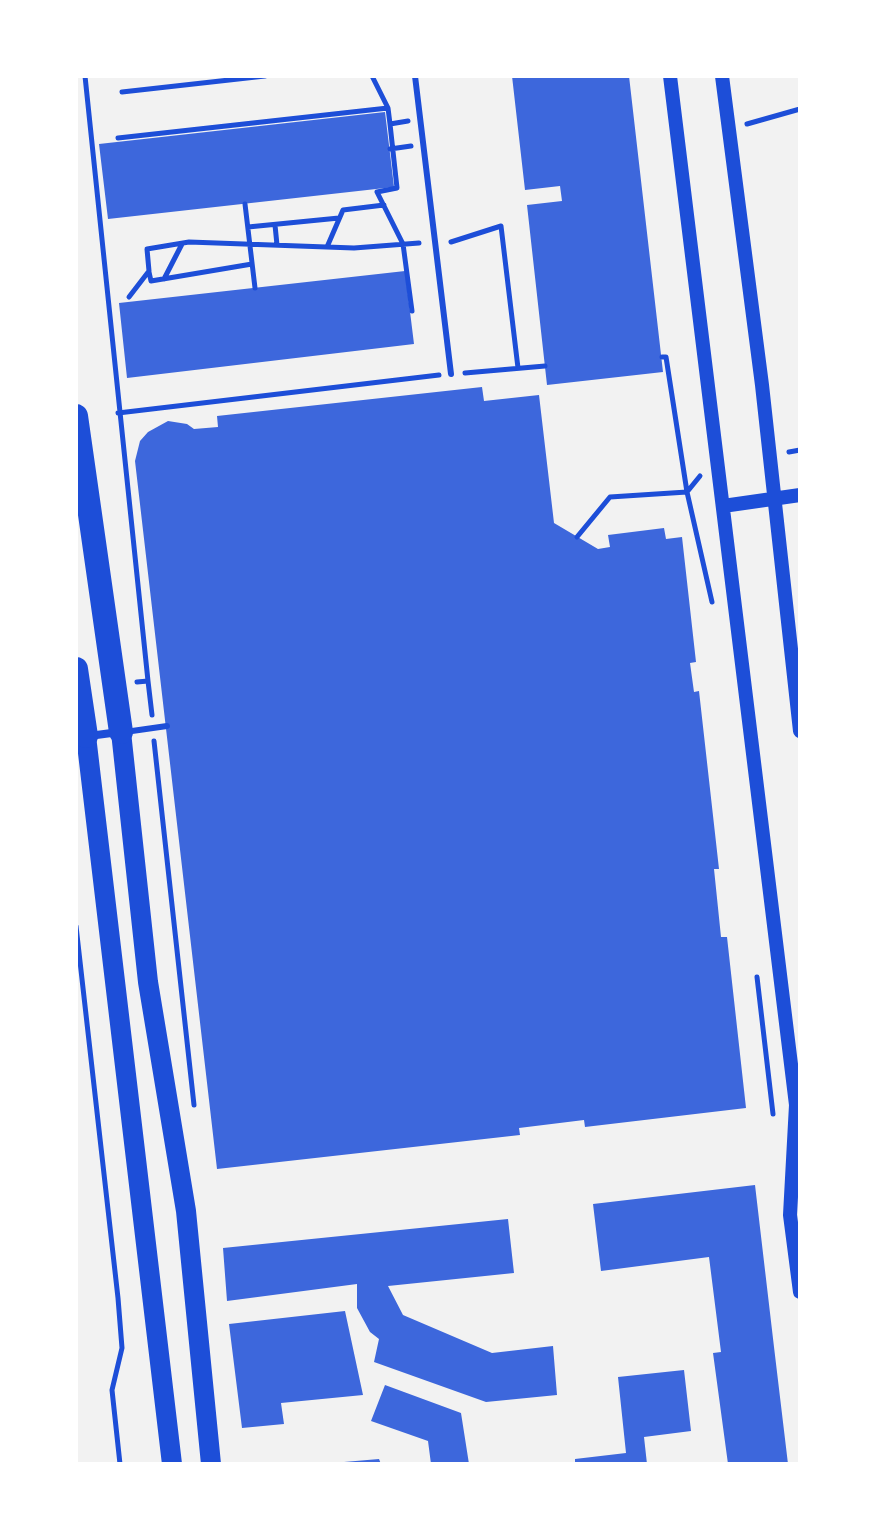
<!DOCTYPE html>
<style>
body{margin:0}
#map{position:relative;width:876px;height:1540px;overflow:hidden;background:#f2f2f2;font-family:Montserrat,sans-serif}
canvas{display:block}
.frame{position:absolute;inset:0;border:78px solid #fff;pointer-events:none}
</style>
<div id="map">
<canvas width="876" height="1540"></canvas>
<div class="frame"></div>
</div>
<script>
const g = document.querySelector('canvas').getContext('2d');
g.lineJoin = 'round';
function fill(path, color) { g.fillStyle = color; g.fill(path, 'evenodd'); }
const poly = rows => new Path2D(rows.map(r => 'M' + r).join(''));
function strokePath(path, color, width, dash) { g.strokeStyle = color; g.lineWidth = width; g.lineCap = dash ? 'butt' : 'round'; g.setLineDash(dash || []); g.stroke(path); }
const building = poly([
 [512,76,629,76,663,372,547,385,527,205,562,201,560,186,525,190],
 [385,112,394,187,108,219,99,144],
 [405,271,414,344,127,378,119,303],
 [482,387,484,401,539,395,554,523,598,549,610,547,608,535,664,528,666,539,682,537,696,662,690,663,694,692,699,691,719,869,714,869,721,937,727,937,746,1108,585,1127,584,1120,519,1128,520,1135,217,1169,135,461,140,441,148,432,168,421,187,424,194,429,218,427,217,416],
 [755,1185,774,1347,788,1464,728,1464,713,1353,721,1352,709,1257,601,1271,593,1204],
 [508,1219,514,1273,388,1286,403,1315,492,1353,553,1346,557,1395,486,1402,374,1362,379,1339,370,1332,357,1308,357,1284,227,1301,223,1248],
 [345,1311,363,1395,281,1403,284,1424,242,1428,229,1324],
 [684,1370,691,1431,644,1437,647,1464,575,1464,575,1459,626,1453,618,1377],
 [385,1385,461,1413,469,1464,431,1464,428,1441,371,1421],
 [379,1459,381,1464,344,1464,344,1462]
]);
const path = poly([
 [85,76,148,681],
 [122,92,265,76],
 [388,108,390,124],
 [408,121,390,124,397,188,377,192,403,244,412,311],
 [747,124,800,109],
 [118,138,388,108,372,76],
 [390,149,411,146],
 [245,204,255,288],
 [275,225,277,245],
 [248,227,339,218],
 [451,242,501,226,518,368],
 [327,247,343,210,384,205],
 [149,272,151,281,252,264],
 [164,279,182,244],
 [129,297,149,271,147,249,189,242,354,248,419,243],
 [465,373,545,366],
 [118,413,439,375],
 [789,452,800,450],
 [700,476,687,492,712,602],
 [577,537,610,497,687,492,666,357,662,357],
 [137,682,148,681,152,715],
 [154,741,194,1105],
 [76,926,118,1298,122,1348,112,1390,120,1464],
 [757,977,773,1114]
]);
const service = poly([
 [415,76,451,374],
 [125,732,167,726]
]);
const minor = poly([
 [89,736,119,732]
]);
const tertiary = poly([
 [670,76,796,1105,790,1215,800,1292],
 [722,76,762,385,800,731],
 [723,506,800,495]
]);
const primary = poly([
 [121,732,148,982,186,1211,211,1464],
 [86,736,172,1464]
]);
const motorway = poly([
 [76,416,121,732],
 [76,669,86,736]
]);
fill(building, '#3d67dc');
strokePath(path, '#1d4ed8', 5);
strokePath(service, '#1d4ed8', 6);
strokePath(minor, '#1d4ed8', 8);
strokePath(tertiary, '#1d4ed8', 14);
strokePath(primary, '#1d4ed8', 20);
strokePath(motorway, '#1d4ed8', 24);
</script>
